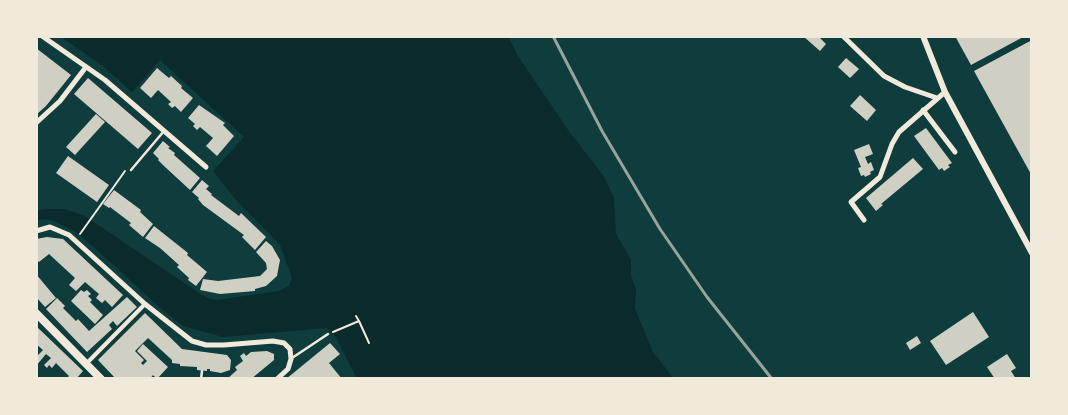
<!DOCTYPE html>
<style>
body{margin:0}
#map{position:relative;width:1068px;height:415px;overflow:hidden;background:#0f3d3e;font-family:"Fira Sans",sans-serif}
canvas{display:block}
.frame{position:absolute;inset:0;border:38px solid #f1e9da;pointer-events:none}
</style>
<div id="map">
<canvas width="1068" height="415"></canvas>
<div class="frame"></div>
</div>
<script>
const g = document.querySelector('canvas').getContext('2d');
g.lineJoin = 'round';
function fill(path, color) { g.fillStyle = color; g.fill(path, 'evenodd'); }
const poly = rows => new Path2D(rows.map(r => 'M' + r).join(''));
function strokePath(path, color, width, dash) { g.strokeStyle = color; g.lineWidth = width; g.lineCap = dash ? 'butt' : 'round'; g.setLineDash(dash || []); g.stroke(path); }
const water = poly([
 [60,36,508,36,518,56,568,130,603,175,614,198,616,234,631,260,631,275,636,289,635,309,653,352,674,379,357,379,335,336,327,328,223,337,183,326,151,300,117,268,83,238,72,230,54,221,46,219,36,220,36,211,46,209,65,209,85,216,199,293,210,299,217,300,279,291,289,286,292,278,280,245,236,200,213,171,244,137,160,60,132,92,103,66]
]);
const building = poly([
 [803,36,818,36,826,44,820,51],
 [955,36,1025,36,971,65],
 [1032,40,1032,176,974,71],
 [36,48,71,75,46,106,36,115],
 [846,58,859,69,850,78,838,67],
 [157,68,169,78,171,76,182,86,181,88,193,98,181,112,175,106,172,108,168,104,171,102,158,90,151,98,140,88],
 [88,78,152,133,138,149,74,94],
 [860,95,876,110,867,121,850,106],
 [199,105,225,123,223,125,234,136,217,156,206,146,213,138,200,127,197,130,193,126,195,124,188,118],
 [96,114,105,122,75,155,66,147],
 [926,128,952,163,948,165,950,167,944,171,942,168,939,170,914,136],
 [163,141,170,147,168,148,175,153,174,155,200,178,190,190,164,166,158,160,159,159,153,153],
 [869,144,873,154,865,157,868,164,871,162,874,170,870,172,871,174,865,177,864,175,861,176,858,168,861,167,854,150],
 [68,156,109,185,97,202,56,173],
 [913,158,923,169,881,204,883,205,876,211,866,198],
 [202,180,209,186,206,189,212,194,211,195,239,216,241,213,266,237,255,250,242,237,244,235,203,205,198,199,199,198,192,192],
 [114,190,141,210,140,212,153,224,143,237,129,225,131,223,110,207,109,208,103,204],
 [154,226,188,253,187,255,207,272,196,286,188,280,189,278,177,267,179,265,160,248,145,238],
 [47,237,63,239,123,295,112,307,105,300,102,303,96,298,99,294,85,282,76,291,69,285,75,278,49,254,39,262,36,259,36,239],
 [266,241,272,246,280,260,277,276,266,286,255,289,255,291,220,294,200,290,203,279,218,281,260,276,267,269,266,263,256,252],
 [36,274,56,298,45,307,36,297],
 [81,290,84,292,87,290,91,294,88,296,92,300,90,302,103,315,95,324,71,301],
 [127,297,137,307,117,326,113,321,109,325,112,329,87,352,46,309,57,298,65,306,63,308,76,321,78,319,89,331],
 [973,312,989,337,946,365,930,341],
 [145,313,182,349,227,355,231,360,230,370,221,373,210,371,210,369,207,369,207,371,197,370,197,367,180,366,180,364,172,363,172,360,148,338,135,351,144,360,141,363,143,365,147,361,137,351,143,344,168,367,157,379,153,375,150,379,116,379,98,360],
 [36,326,83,371,76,379,66,379,69,376,56,363,52,368,49,365,47,368,44,365,51,358,46,354,36,366,36,353,38,355,43,350,36,344],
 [917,336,921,343,910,350,906,343],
 [330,343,340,354,329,363,342,379,286,379],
 [267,351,274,354,274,360,251,379,227,379,237,370,235,367,243,361,240,356,244,353,246,356,251,352],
 [1007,354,1016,368,1011,371,1016,379,995,379,987,367]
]);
const path = poly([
 [80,234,125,171],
 [356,316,359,321],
 [333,332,359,321,369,343]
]);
const service = poly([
 [131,170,164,131],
 [292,358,328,334],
 [201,379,202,371]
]);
const pedestrian = poly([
 [86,364,145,304]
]);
const minor = poly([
 [42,36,105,80,206,167],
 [843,36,884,76,905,87,937,98],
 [923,110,955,152],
 [36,123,60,101,86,67],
 [864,220,851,202,880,177,892,144,899,132,945,92],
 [36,231,50,227,69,235,145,304,192,341,206,345,224,345,273,341,284,343,290,349,291,359,288,369,277,379]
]);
const tertiary = poly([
 [923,36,945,92,1032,253]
]);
const secondary = poly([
 [36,313,101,379]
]);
const rail = poly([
 [553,36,602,131,660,229,707,297,772,379]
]);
fill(water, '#0a2a2b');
fill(building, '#cfcfc3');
strokePath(path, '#f1e9da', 2);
strokePath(service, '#f1e9da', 2.5);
strokePath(pedestrian, '#f1e9da', 4);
strokePath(minor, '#f1e9da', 5);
strokePath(tertiary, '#f1e9da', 6);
strokePath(secondary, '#f1e9da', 8);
strokePath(rail, '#97a49c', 3);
</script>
